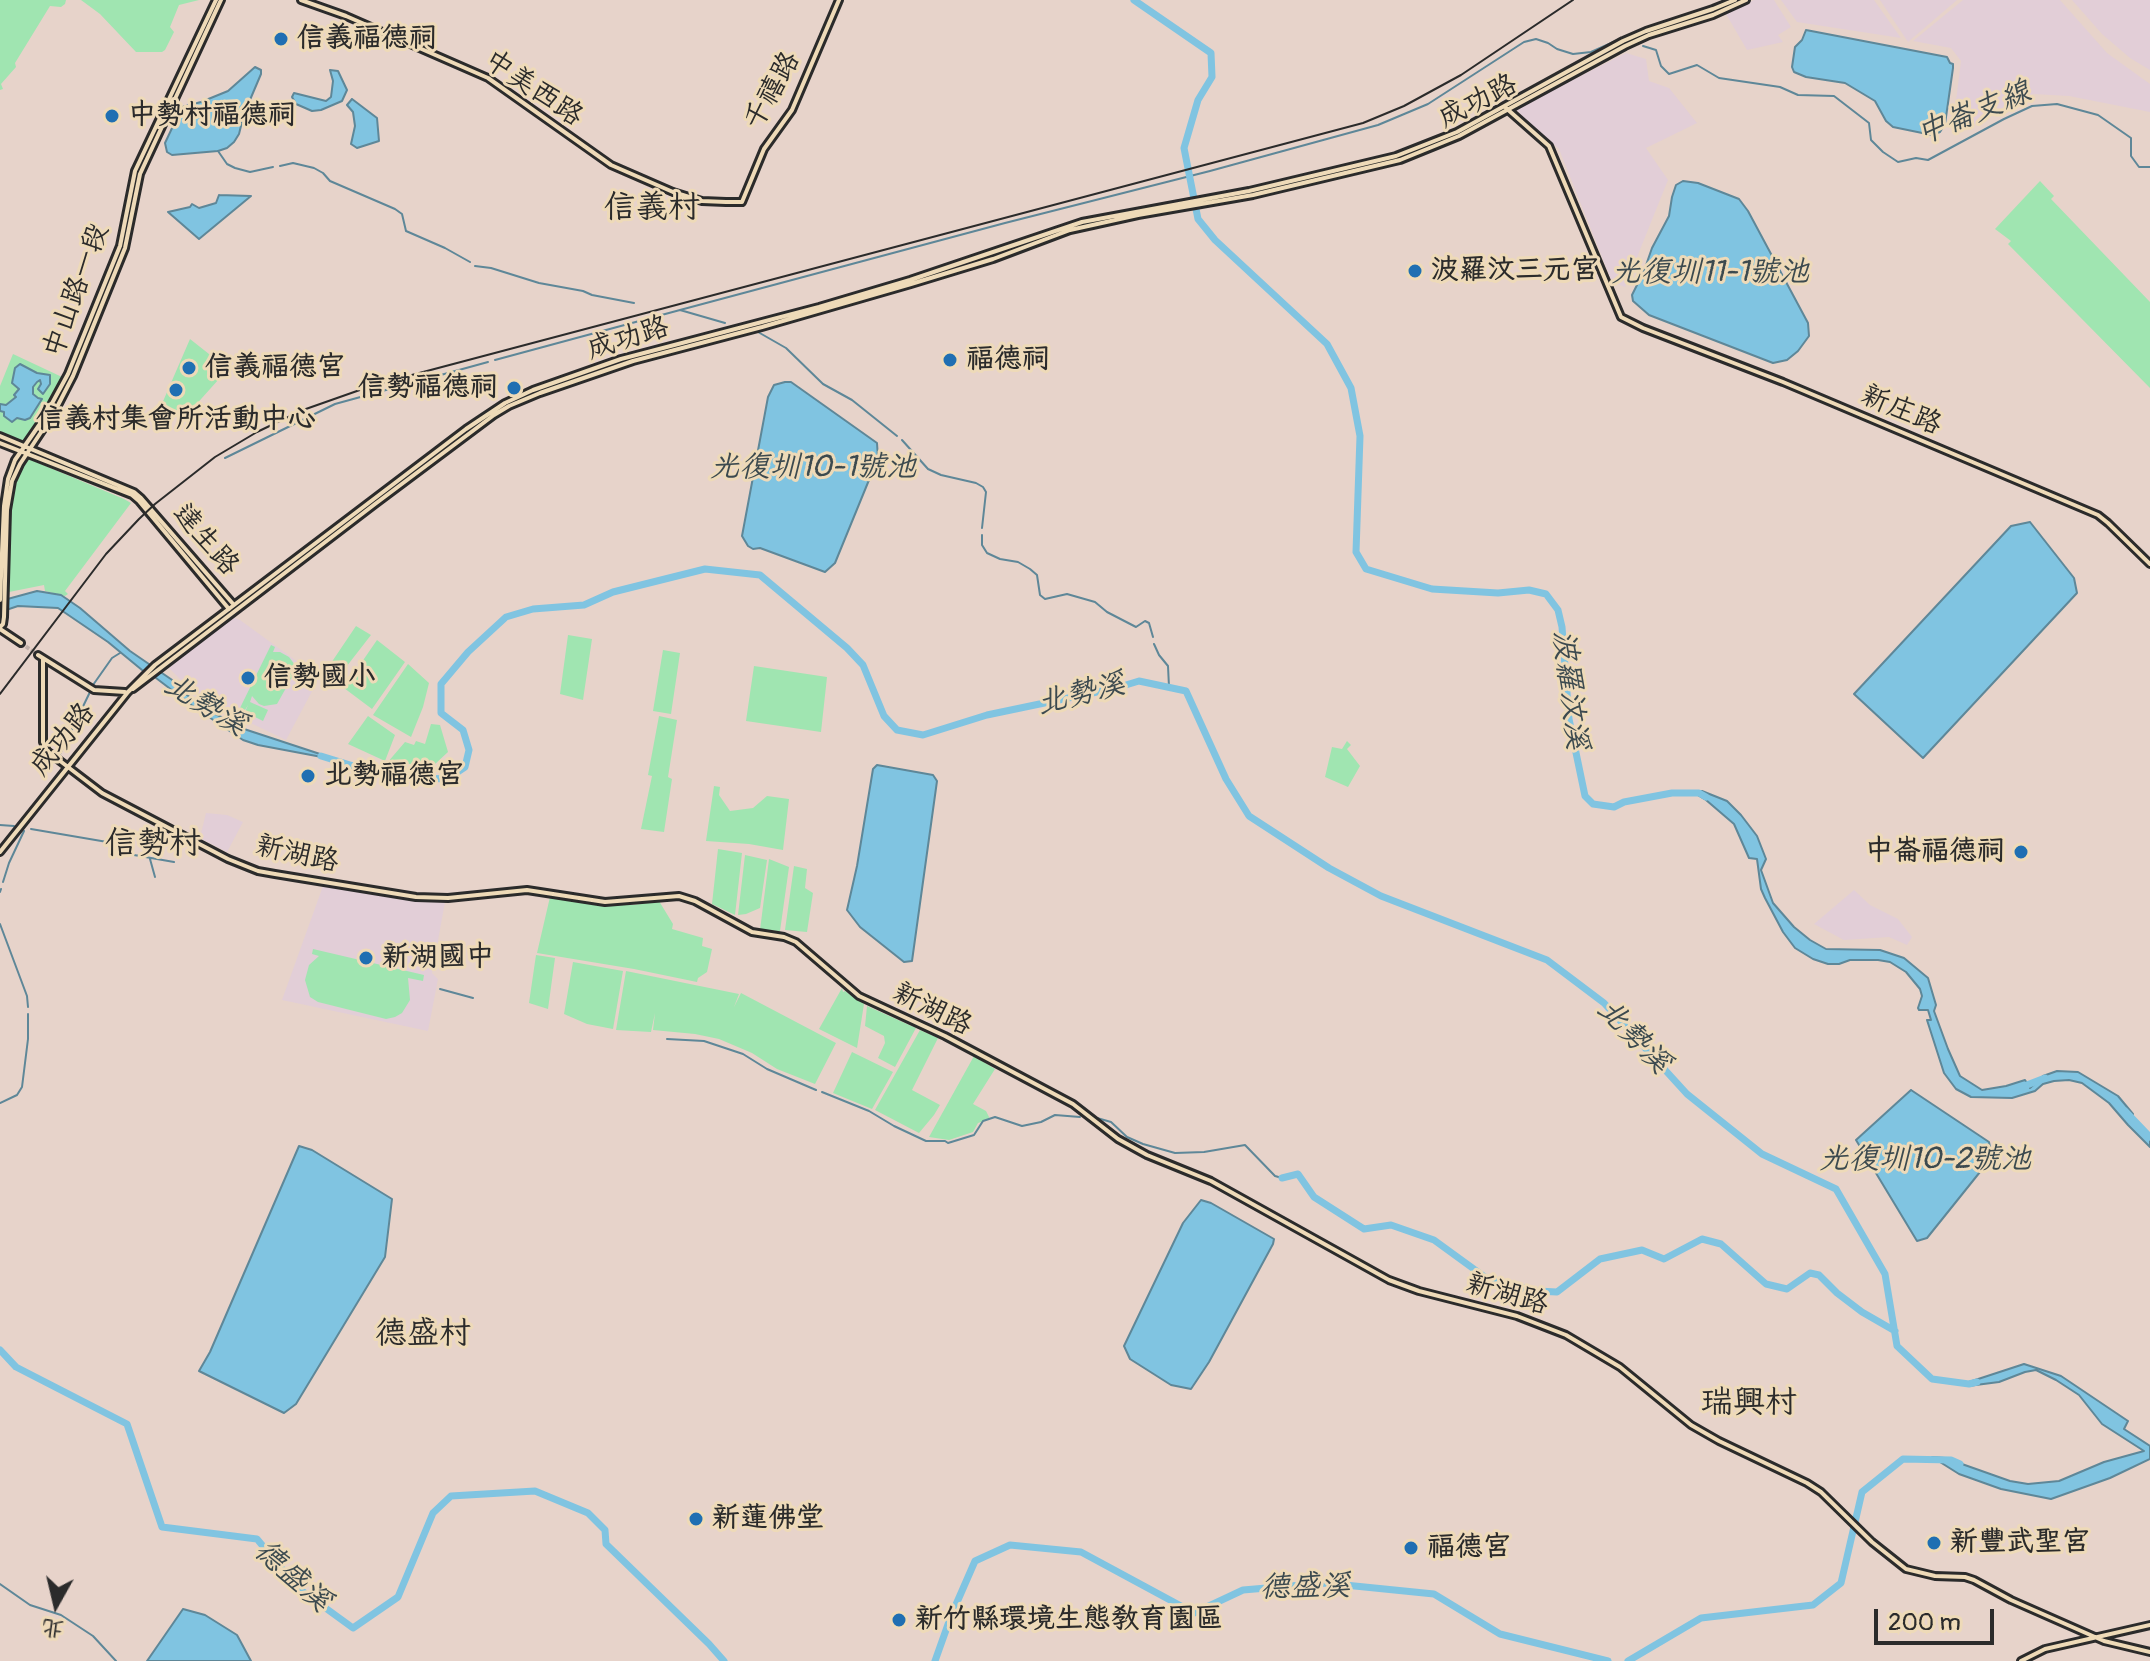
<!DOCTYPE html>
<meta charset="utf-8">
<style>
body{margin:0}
#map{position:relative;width:2150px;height:1661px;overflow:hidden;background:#e7d3ca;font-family:Pangolin,"LXGW WenKai TC",sans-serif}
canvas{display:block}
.north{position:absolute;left:16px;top:1565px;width:80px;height:80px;-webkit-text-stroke:6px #eedab8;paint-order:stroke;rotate:188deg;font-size:22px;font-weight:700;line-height:32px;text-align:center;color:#2b2b2b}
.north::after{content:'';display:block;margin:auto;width:28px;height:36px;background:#2b2b2b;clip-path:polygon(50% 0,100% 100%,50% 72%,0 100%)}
.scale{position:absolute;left:1874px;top:1609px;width:120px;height:36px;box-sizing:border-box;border:4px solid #2b2b2b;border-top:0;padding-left:10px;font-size:24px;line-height:28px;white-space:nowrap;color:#2b2b2b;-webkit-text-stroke:6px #eedab8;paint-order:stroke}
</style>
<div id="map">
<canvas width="2150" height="1661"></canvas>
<div class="north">北</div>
<div class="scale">200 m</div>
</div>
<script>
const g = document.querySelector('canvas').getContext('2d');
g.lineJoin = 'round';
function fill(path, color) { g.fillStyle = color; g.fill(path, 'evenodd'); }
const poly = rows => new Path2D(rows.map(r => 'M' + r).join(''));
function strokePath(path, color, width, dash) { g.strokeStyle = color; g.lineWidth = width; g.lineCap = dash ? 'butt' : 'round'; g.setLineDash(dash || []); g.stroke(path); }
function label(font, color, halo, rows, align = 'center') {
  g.font = font + ' Pangolin,"LXGW WenKai TC",sans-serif'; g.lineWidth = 6; g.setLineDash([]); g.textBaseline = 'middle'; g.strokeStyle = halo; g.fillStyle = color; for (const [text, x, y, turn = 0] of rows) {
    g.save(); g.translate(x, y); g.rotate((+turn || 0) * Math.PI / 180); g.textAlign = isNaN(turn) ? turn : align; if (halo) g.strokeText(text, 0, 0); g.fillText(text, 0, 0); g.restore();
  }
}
const built = poly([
 [1754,0,1774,0,1791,27,1778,35,1783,42,1747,50,1726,14],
 [1781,0,1874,0,1901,38,1797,22],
 [1880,0,1957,0,1908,42],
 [1963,0,2060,0,2107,53,2150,84,2150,112,2069,96,2033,94,1973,125,1953,125,1961,61,1951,48,1913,41],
 [2072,0,2150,0,2150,70,2130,58,2102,34],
 [1626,53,1646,59,1649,81,1669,88,1697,123,1646,148,1668,180,1625,287,1612,282,1559,149,1515,109],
 [234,618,240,620,317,676,318,680,286,740,209,703,191,690,167,666],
 [206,813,227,815,243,822,227,852,200,838],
 [323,886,407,900,445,902,432,973,438,979,428,1031,282,1000],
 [1854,890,1870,905,1898,919,1912,937,1907,945,1889,937,1844,940,1814,924]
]);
const green = poly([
 [0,0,66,0,65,4,61,7,50,6,15,63,16,67,1,84,3,89,0,90],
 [81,0,199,0,179,5,170,27,174,32,165,50,162,52,136,52,100,14],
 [2040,181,2054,196,2051,199,2150,302,2150,388,2008,244,2011,241,1995,229],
 [190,339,228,369,184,418,161,406],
 [13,354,62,377,45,410,23,443,0,433,0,386],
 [29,459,124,499,131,503,65,591,68,594,65,596,45,591,44,585,9,592,9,535,14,488,24,462],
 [356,626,371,635,336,680,325,672],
 [568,635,592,639,583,700,560,694],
 [377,640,405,662,372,709,344,688],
 [271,645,275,647,273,652,280,652,289,657,295,665,295,672,277,704,264,706,259,704,252,696,250,702,268,710,263,721,245,712,248,705,245,710,240,708],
 [663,650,680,653,671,714,653,711],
 [408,664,429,683,423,707,411,737,373,715],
 [754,666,827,677,821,732,746,721],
 [368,716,395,735,385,761,348,744],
 [659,716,677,720,668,777,672,779,664,832,641,829,652,776,648,775],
 [431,724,440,725,448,752,434,765,387,763,405,742,414,745,416,741,425,744],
 [1347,741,1351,745,1347,749,1360,766,1348,787,1325,777,1332,747,1342,749],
 [714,786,720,787,719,795,730,811,753,808,767,796,789,799,783,850,749,844,706,841],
 [718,849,742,853,735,915,712,904],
 [745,855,767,860,760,908,746,914,738,915],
 [769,859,789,867,780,931,760,930],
 [794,866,807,869,805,888,813,893,807,932,785,930],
 [550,897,609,905,633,905,659,901,673,924,672,929,703,938,702,946,712,949,707,972,698,978,697,982,634,969,537,953],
 [313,949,424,975,423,981,408,978,410,1000,402,1013,395,1017,386,1019,318,1002,310,997,305,980,309,965,319,956,312,954],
 [536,955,555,958,548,1009,529,1003],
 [573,962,623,971,613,1029,587,1024,564,1014],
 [626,971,739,994,734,1007,741,993,836,1043,815,1084,777,1069,752,1053,719,1039,695,1034,653,1030,655,1013,651,1032,616,1030],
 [842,988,843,992,845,991,864,1004,857,1048,819,1029],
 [867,1006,916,1028,895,1067,878,1058,885,1043,884,1036,865,1026],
 [920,1030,938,1038,912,1090,940,1105,934,1115,919,1133,875,1110],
 [852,1052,893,1072,872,1109,833,1093],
 [974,1056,995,1069,973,1104,986,1111,990,1119,978,1123,973,1132,949,1140,929,1137]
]);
const water = poly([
 [1806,30,1947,57,1950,63,1953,64,1953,68,1945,124,1940,132,1932,135,1893,127,1886,121,1875,101,1845,83,1806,77,1794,72,1792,67,1795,47,1802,40,1806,30],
 [255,67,261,70,261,74,244,114,239,134,234,142,227,148,218,151,172,155,167,152,165,143,182,107,201,102,228,91,255,67],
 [330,70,338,71,347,90,342,101,321,110,312,111,296,104,292,97,294,93,326,101,331,97,333,81,330,70],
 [352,99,377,118,379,141,357,148,351,144,355,126,353,112,347,105,352,99],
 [1683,181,1698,183,1739,199,1748,211,1808,323,1809,336,1798,351,1787,360,1773,363,1649,315,1633,301,1632,295,1644,271,1652,248,1669,216,1672,197,1676,185,1683,181],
 [219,195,251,196,199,239,168,212,190,207,192,204,199,208,216,203,219,195],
 [20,364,37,373,50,375,50,384,43,394,38,389,41,384,40,380,37,382,33,387,33,394,38,398,42,399,30,418,25,420,17,418,12,422,4,416,4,412,0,411,0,404,6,405,16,397,14,395,19,389,12,383,15,368,20,364],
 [785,382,791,382,877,443,878,458,835,563,825,572,760,548,753,549,748,546,742,536,768,397,774,385,785,382],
 [2030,522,2074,578,2077,593,1923,758,1854,694,2011,526,2030,522],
 [37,591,61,595,80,608,130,651,178,684,181,691,212,712,241,728,320,754,327,758,258,745,243,740,194,707,156,678,142,670,108,642,58,608,18,606,0,612,0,601,37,591],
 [877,765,933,775,937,781,912,961,904,962,860,927,847,910,857,866,873,769,877,765],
 [1702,791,1727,801,1741,815,1757,836,1766,859,1761,870,1773,903,1794,927,1810,940,1826,949,1880,950,1904,958,1928,978,1936,1005,1934,1011,1948,1049,1960,1076,1982,1090,2006,1086,2025,1080,2030,1088,2043,1076,2057,1071,2078,1072,2118,1096,2133,1114,2130,1119,2150,1136,2150,1147,2128,1125,2109,1103,2082,1083,2069,1080,2054,1081,2043,1084,2035,1091,2012,1098,1971,1097,1956,1089,1944,1073,1927,1020,1931,1020,1928,1010,1919,1010,1918,1008,1922,996,1920,989,1906,972,1890,962,1878,960,1850,960,1839,964,1828,964,1813,959,1795,948,1783,932,1765,898,1761,889,1757,859,1749,858,1734,824,1706,800,1696,794,1702,791],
 [1911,1090,1989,1142,1992,1157,1927,1238,1917,1241,1856,1140,1911,1090],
 [299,1146,312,1150,392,1199,385,1257,296,1404,284,1413,199,1371,210,1352,299,1146],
 [1201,1200,1211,1203,1274,1239,1273,1244,1209,1362,1191,1389,1171,1385,1130,1359,1124,1346,1183,1223,1201,1200],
 [2024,1364,2061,1376,2128,1421,2124,1429,2150,1446,2150,1459,2110,1478,2051,1499,2001,1489,1959,1474,1932,1457,1945,1458,2010,1481,2028,1484,2059,1481,2104,1462,2144,1451,2102,1424,2079,1395,2056,1380,2036,1370,2025,1372,1999,1382,1968,1386,1969,1382,2024,1364],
 [183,1609,205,1615,237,1635,251,1661,147,1661,183,1609]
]);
const stream = poly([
 [1643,46,1656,50,1661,66,1669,74,1697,65,1719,78,1780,87,1798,95,1834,96,1869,123,1871,140,1883,152,1898,162,1916,158,1928,160,2004,119,2032,106,2057,104,2098,115,2131,138,2131,156,2139,167,2150,167],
 [218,151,227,164,235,168,250,172,273,167],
 [280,166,293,163,314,168,323,173,330,181,395,209,402,214,406,231,445,248,470,262],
 [475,266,491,268,539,283,583,291,592,295,634,303],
 [680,310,1005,223,1210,171,1378,125,1428,104,1524,42,1536,39,1548,43,1557,49,1573,54,1591,52,1618,40],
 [758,332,786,348,823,384,852,400,897,436],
 [495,360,680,310,725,323],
 [902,440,928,469,941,475,976,483,983,487,986,492,982,528],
 [225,458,335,404,488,362],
 [982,535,982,545,987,553,1000,559,1018,562,1030,569,1037,575,1040,595,1045,599,1067,594,1095,602,1107,612,1136,627,1145,621,1149,623,1153,637],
 [1154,644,1159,655,1168,666,1169,687],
 [93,685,112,658,120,653],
 [59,756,90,692],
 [0,825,14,826],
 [31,829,113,843,134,855,174,862],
 [150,859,155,877],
 [3,882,9,863,24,831],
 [0,892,1,889],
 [0,924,27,996,28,1007],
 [440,989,473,998],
 [667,1039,704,1041,743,1054,767,1069,816,1090],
 [822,1092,869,1111,894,1126,926,1141,945,1141,948,1143,974,1135,983,1121,995,1117,1022,1126,1041,1122,1055,1115,1080,1117],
 [0,1103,17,1095,22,1087,28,1039,28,1014],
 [1097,1118,1111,1122,1127,1137,1143,1144,1175,1153,1204,1152,1245,1145,1275,1176,1282,1178],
 [0,1584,30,1605,61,1615,93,1636,116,1661]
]);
const river = poly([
 [1134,0,1211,53,1212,77,1198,100,1184,148,1198,219,1215,240,1327,344,1351,388,1360,436,1356,552,1366,569,1432,589,1498,593,1529,590,1546,594,1558,610,1562,627,1569,719,1585,796,1593,804,1614,807,1624,802,1672,793,1699,793,1706,797],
 [321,756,360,768,423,778,447,779,465,767,469,750,463,730,441,713,441,684,468,652,506,617,533,609,584,605,613,592,705,569,760,575,847,648,863,665,884,716,897,730,923,735,987,715,1116,688,1139,681,1186,691,1226,779,1249,816,1329,868,1381,896,1547,960,1604,1003,1687,1094,1762,1154,1836,1189,1885,1274,1897,1346,1932,1379,1969,1384,1977,1382],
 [2019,1088,2045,1078],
 [2125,1111,2150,1137],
 [1282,1178,1298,1174,1314,1197,1364,1229,1391,1225,1434,1240,1489,1280,1537,1291,1557,1292,1600,1259,1642,1250,1664,1259,1702,1239,1721,1244,1766,1284,1787,1289,1810,1273,1819,1275,1837,1293,1862,1312,1895,1331],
 [0,1350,16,1367,127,1424,162,1527,257,1539,298,1588,353,1628,398,1597,433,1513,451,1496,535,1491,588,1513,605,1530,606,1544,709,1644,724,1661],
 [935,1661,951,1616,975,1561,1010,1545,1081,1552,1194,1613,1243,1590,1325,1583,1434,1594,1500,1634,1608,1661],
 [1628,1661,1701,1618,1813,1605,1841,1583,1862,1492,1903,1459,1951,1460,1960,1464]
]);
const minorTunnel = poly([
 [21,643,38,655]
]);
const minor = poly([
 [301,0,346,16,488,78,611,165,673,192,702,201,726,202,742,202,764,149,792,110,839,0],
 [1506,108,1549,146,1621,317,1643,328,1783,382,2098,515,2108,523,2150,564],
 [0,436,134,492,141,498,234,605],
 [0,443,132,495,139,501,229,609],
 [0,600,4,506,8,479,15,460,44,418,68,374,120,246,135,171,216,0],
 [0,627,3,624,4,617,7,510,12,481,20,464,55,411,73,376,125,248,140,174,221,0],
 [0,629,21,643],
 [38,655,94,690,125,692],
 [43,659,43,742,47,751,102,793,228,859,258,871,275,874,416,897,448,898,527,890,605,902,679,896,695,901,752,932,784,937,796,942,859,996,945,1036,1073,1104,1118,1139,1147,1155,1211,1181,1389,1280,1419,1291,1517,1316,1566,1335,1620,1367,1691,1425,1719,1441,1807,1483,1821,1492,1872,1542,1906,1569,1935,1576,1965,1577,1974,1580,2011,1600,2104,1641,2150,1652],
 [133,689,375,504,494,415,509,406,540,393,633,361,762,327,911,284,993,259,1070,230,1138,215,1253,195,1400,160,1459,136,1625,46,1649,35,1713,15,1746,0],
 [0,852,128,692,155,665,466,429,505,403,533,390,621,359,819,307,910,280,1082,222,1249,191,1396,156,1457,132,1623,41,1646,31,1713,9,1735,0],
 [2021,1661,2045,1649,2150,1625]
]);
const rail = poly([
 [0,694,106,554,139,519,155,504,215,457,257,432,303,410,374,385,1363,123,1404,106,1461,75,1573,0]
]);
const markers = [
 [281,39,8,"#1f6fb2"],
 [112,116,8,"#1f6fb2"],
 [1415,271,8,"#1f6fb2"],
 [950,360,8,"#1f6fb2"],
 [189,368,8,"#1f6fb2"],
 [514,388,8,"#1f6fb2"],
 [176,390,8,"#1f6fb2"],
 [248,678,8,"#1f6fb2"],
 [308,776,8,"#1f6fb2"],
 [2021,852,8,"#1f6fb2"],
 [366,958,8,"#1f6fb2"],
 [696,1519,8,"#1f6fb2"],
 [1934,1543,8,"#1f6fb2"],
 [1411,1548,8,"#1f6fb2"],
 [899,1620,8,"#1f6fb2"]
];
const poiNames = [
 ["信義福德祠",297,39],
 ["中勢村福德祠",128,116],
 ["波羅汶三元宮",1431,271],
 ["福德祠",966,360],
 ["信義福德宮",205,368],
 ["信勢福德祠",498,388,"right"],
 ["信義村集會所活動中心",176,420,"center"],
 ["信勢國小",264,678],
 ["北勢福德宮",324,776],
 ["中崙福德祠",2005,852,"right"],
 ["新湖國中",382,958],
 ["新蓮佛堂",712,1519],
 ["新豐武聖宮",1950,1543],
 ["福德宮",1427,1548],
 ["新竹縣環境生態教育園區",915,1620]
];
const streetNames = [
 ["中美西路",533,89,34],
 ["千禧路",773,91,-61],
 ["成功路",1478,102,-27],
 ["中山路一段",77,291,-70],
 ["成功路",628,339,-17],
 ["新庄路",1901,411,23],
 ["達生路",205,540,49],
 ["成功路",63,740,-51],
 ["新湖路",297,855,12],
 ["新湖路",932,1010,26],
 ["新湖路",1507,1295,16]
];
const waterNames = [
 ["中崙支線",1974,114,-22],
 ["光復圳11-1號池",1710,273],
 ["光復圳10-1號池",813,468],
 ["波羅汶溪",1569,690,83],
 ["北勢溪",1081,695,-14],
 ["北勢溪",205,706,31],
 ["北勢溪",1633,1037,46],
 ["光復圳10-2號池",1925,1160],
 ["德盛溪",292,1577,42],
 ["德盛溪",1305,1588,-1]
];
const quarterNames = [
 ["信義村",652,209],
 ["信勢村",153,845],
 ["德盛村",423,1335],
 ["瑞興村",1749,1404]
];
fill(built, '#e2ced7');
fill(green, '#a0e5b1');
fill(water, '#80c4e1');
strokePath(water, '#5e8798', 2);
strokePath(stream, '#5e8798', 2);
strokePath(river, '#80c4e1', 7);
strokePath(minorTunnel, '#c1b1aa', 4, [4, 2]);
strokePath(minor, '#2b2b2b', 10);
strokePath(minor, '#eedab8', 4);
strokePath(rail, '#2b2b2b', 2);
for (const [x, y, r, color] of markers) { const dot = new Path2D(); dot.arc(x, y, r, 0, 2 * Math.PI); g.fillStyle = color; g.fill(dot); strokePath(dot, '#eedab8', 3); }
label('bold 28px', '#2b2b2b', '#eedab8', poiNames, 'left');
label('28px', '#2b2b2b', '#eedab8', streetNames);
label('italic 30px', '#3c4a4f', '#eedab8', waterNames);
label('32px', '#2b2b2b', '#eedab8', quarterNames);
</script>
